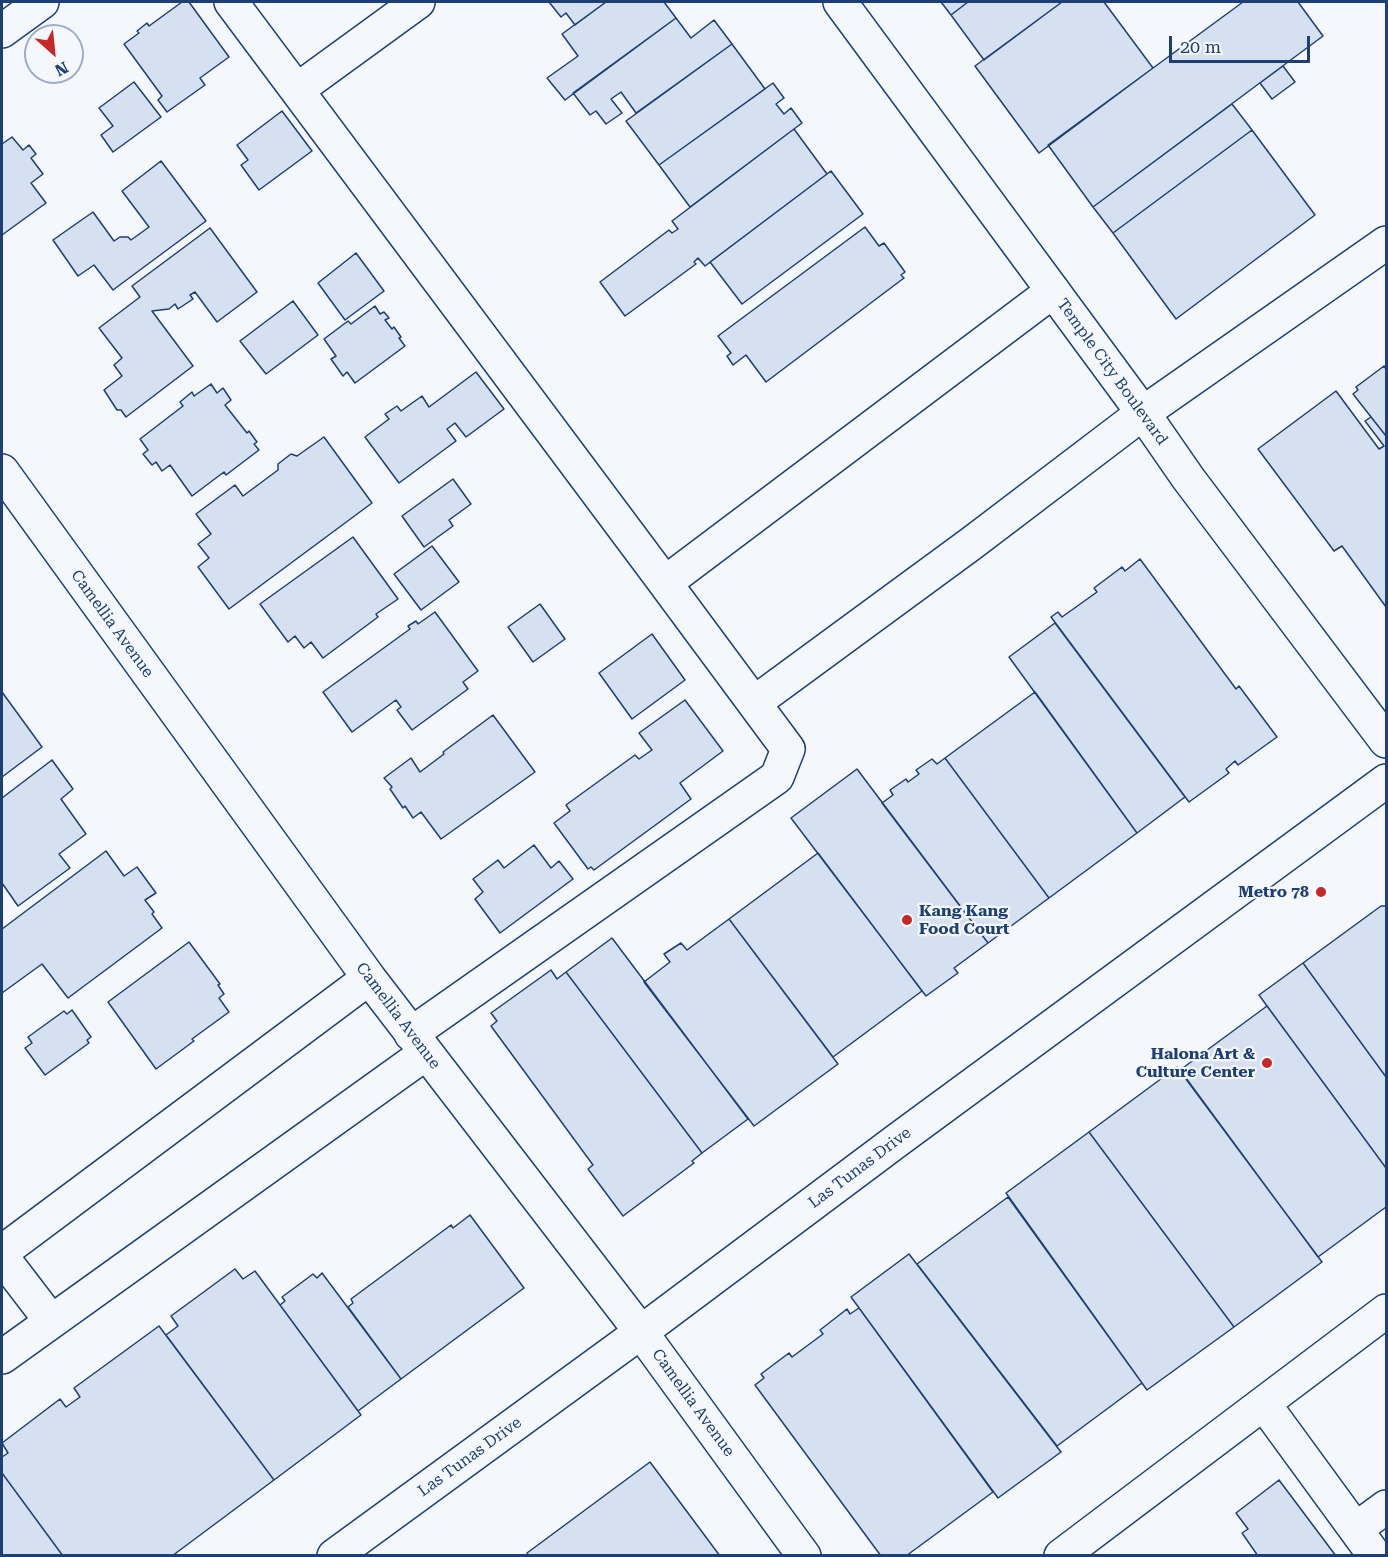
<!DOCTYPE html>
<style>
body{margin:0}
#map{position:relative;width:1388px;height:1557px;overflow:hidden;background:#f4f7fb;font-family:"Roboto Serif",serif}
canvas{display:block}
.frame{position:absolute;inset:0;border:3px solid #1d3f73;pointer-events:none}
.north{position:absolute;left:24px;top:24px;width:60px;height:60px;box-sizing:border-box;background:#f4f7fb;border:2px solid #9eadc5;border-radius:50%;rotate:153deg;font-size:16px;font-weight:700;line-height:24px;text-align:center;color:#1d3f73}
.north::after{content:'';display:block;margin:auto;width:21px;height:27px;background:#c62828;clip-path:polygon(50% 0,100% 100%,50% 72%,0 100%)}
.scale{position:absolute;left:1169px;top:36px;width:141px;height:27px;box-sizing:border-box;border:3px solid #1d3f73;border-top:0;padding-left:8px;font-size:18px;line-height:21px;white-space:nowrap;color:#1d3f73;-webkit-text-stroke:4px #f4f7fb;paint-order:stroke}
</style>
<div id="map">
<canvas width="1388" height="1557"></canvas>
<div class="frame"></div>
<div class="north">N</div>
<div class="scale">20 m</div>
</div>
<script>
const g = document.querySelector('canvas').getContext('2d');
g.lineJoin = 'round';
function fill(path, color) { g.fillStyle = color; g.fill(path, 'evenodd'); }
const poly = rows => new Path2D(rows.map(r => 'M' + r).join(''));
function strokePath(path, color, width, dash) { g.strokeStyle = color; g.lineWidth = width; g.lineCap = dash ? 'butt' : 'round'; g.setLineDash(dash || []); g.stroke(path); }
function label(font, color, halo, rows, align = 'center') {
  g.font = font + ' "Roboto Serif",serif'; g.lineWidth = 4.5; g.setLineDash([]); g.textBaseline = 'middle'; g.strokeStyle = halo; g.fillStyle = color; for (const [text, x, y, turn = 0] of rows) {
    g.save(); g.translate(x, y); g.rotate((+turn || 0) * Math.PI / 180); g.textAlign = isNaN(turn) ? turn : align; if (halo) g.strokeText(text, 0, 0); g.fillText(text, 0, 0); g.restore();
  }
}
const building = poly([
 [182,2,189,2,229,57,200,78,205,85,167,112,158,100,162,96,124,44,139,33,137,31,147,23,149,26,182,2],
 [549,2,606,2,575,25,566,13,561,17,549,2],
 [606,2,664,2,676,18,565,100,547,78,578,56,562,34,606,2],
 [941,2,968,2,951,15,941,2],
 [968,2,1062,2,984,60,951,15,968,2],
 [1062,2,1104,2,1153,68,1039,153,975,66,1062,2],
 [1243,2,1298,2,1323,36,1093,207,1048,145,1243,2],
 [676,18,691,38,714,20,732,44,636,113,621,92,611,99,622,113,606,124,596,111,590,115,573,93,676,18],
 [732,44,765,89,659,165,626,121,732,44],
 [1283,66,1295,82,1272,99,1260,83,1283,66],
 [134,82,161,117,113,152,101,135,113,126,99,108,134,82],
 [773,83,784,98,776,104,784,114,791,108,802,123,690,207,659,165,773,83],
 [1232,104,1252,130,1113,233,1093,207,1232,104],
 [282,111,312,151,259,190,241,165,248,160,237,145,282,111],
 [794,129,827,174,705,266,698,258,694,262,696,264,625,316,600,282,669,230,672,233,678,229,672,221,794,129],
 [1252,130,1315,215,1176,319,1113,233,1252,130],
 [12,137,23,150,29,145,36,154,31,158,43,174,31,183,46,203,2,235,2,144,12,137],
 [161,161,206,221,113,290,94,265,78,276,53,240,93,212,114,241,120,237,128,237,131,240,149,227,122,191,161,161],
 [831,171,863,214,742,304,710,262,831,171],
 [865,227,879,246,884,243,905,272,901,275,904,278,766,382,746,355,733,365,727,356,731,353,718,336,865,227],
 [210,228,257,292,217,322,195,292,190,295,193,299,178,309,175,304,169,309,152,311,193,366,126,417,121,410,117,410,104,390,122,376,114,365,122,358,99,328,140,297,132,286,210,228],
 [356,253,384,291,345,320,318,283,356,253],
 [293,301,318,335,266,374,240,341,293,301],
 [375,306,380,314,384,312,389,318,385,320,392,329,394,327,401,337,399,338,405,346,355,383,347,372,343,376,331,359,336,356,324,339,348,321,351,324,375,306],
 [1384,366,1386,369,1386,436,1353,394,1358,390,1356,387,1384,366],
 [476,372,504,409,466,437,455,423,447,429,456,441,399,483,365,437,389,419,385,414,397,406,401,411,422,396,429,407,476,372],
 [211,384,217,393,223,388,231,400,225,405,247,433,249,431,257,442,254,444,259,450,226,475,224,472,192,496,170,465,162,471,156,462,152,465,143,454,148,450,140,439,183,406,180,402,192,392,194,396,211,384],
 [1336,391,1379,449,1384,446,1365,421,1371,417,1386,436,1386,607,1342,546,1334,551,1258,449,1336,391],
 [324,437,372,503,229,609,198,567,209,558,198,544,211,534,196,514,235,485,243,496,278,470,278,464,291,454,297,456,324,437],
 [453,479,471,504,449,520,453,526,424,547,402,516,453,479],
 [353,537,398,599,376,614,378,617,323,658,311,642,304,648,295,636,288,642,260,604,353,537],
 [432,546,459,582,421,610,394,574,432,546],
 [1140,559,1236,689,1239,686,1277,737,1238,765,1235,761,1226,769,1229,773,1189,802,1051,617,1058,612,1062,617,1097,592,1094,588,1122,567,1125,571,1140,559],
 [540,604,565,639,533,662,508,627,540,604],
 [435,612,478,671,463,682,468,689,412,730,397,710,401,707,396,700,352,732,323,692,410,629,408,626,416,621,418,624,435,612],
 [1055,623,1185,797,1137,833,1009,657,1055,623],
 [652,634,685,680,632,719,599,673,652,634],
 [2,692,42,747,2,777,2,692],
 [1035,692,1137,833,1049,898,945,758,1035,692],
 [685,700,723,751,680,783,691,799,594,870,591,867,588,869,554,823,570,811,566,805,635,755,639,759,652,750,639,733,685,700],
 [493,715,535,772,441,839,421,812,413,818,405,806,403,808,390,789,392,787,384,778,411,758,420,772,444,754,443,752,493,715],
 [945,758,1049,898,988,943,882,803,893,795,890,790,906,779,908,782,919,774,916,770,932,759,937,764,945,758],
 [52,760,73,789,61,799,86,834,59,854,70,868,18,906,2,883,2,798,52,760],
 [857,769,988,943,954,968,958,973,926,996,791,818,857,769],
 [534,845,551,868,559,861,573,879,500,933,475,899,483,892,473,879,498,860,504,868,534,845],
 [106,851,124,876,137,867,156,893,145,900,154,912,152,914,162,928,68,998,42,964,2,993,2,929,106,851],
 [818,853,922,991,833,1057,729,919,818,853],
 [1381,906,1386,906,1386,1077,1303,963,1381,906],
 [729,919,838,1064,754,1126,644,982,670,962,664,954,681,943,687,950,729,919],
 [612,938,748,1119,702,1153,566,972,612,938],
 [189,942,220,984,218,985,224,994,219,998,229,1012,192,1039,194,1041,156,1069,108,1002,189,942],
 [1303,963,1386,1077,1386,1168,1259,995,1303,963],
 [551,970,557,979,566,972,702,1153,692,1161,694,1163,623,1216,588,1169,593,1165,491,1026,497,1021,491,1013,551,970],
 [1267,1006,1386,1168,1386,1207,1318,1257,1180,1070,1267,1006],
 [72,1010,91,1037,87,1040,89,1043,45,1075,25,1048,32,1043,28,1037,64,1011,67,1014,72,1010],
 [1177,1067,1322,1262,1234,1327,1089,1132,1177,1067],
 [1089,1132,1234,1327,1147,1390,1006,1193,1089,1132],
 [1008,1197,1142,1383,1057,1446,917,1264,1008,1197],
 [470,1215,524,1288,401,1379,348,1307,353,1303,351,1299,451,1225,453,1228,470,1215],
 [909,1254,1061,1452,998,1498,851,1297,909,1254],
 [235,1269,243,1279,255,1271,361,1415,274,1480,166,1335,178,1326,171,1316,235,1269],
 [322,1273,401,1379,358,1411,280,1305,285,1301,282,1297,313,1274,317,1278,322,1273],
 [859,1308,993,1492,906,1556,881,1556,755,1385,764,1378,761,1374,789,1353,792,1357,823,1334,820,1330,847,1309,850,1314,859,1308],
 [159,1326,274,1480,172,1556,63,1556,2,1473,2,1457,8,1453,2,1443,60,1399,66,1407,80,1397,74,1388,159,1326],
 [650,1462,720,1556,529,1556,527,1553,650,1462],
 [2,1473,63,1556,2,1556,2,1473],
 [1279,1480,1336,1556,1258,1556,1242,1533,1248,1529,1236,1513,1279,1480]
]);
const minor = poly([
 [231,2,665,583],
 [2,31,42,2],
 [297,90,418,2],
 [2,471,369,978,641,1332,804,1556],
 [754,703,972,543,1143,413,1386,243],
 [411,1034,777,777,788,749,665,583,1053,291],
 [2,1252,369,978],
 [2,1257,51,1321],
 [2,1357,426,1053],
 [1264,1404,1375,1556],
 [1356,1529,1386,1507],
 [1061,1556,1386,1311]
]);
const major = poly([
 [840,2,1143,413,1188,478,1386,741],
 [334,1556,641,1332,899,1139,1386,781]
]);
const markers = [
 [1321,892,6,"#c62828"],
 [907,920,6,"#c62828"],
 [1267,1063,6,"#c62828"]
];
const streetNames = [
 ["Temple City Boulevard",1112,372,54],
 ["Camellia Avenue",112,624,54],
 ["Camellia Avenue",398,1016,53],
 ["Las Tunas Drive",860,1168,-37],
 ["Camellia Avenue",693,1403,54],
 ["Las Tunas Drive",470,1457,-36]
];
const poiNames = [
 ["Metro 78",1309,892],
 ["Kang Kang",919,911,"left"],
 ["Food Court",919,929,"left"],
 ["Halona Art &",1255,1054],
 ["Culture Center",1255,1072]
];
fill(building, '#d5e0f0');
strokePath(building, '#1d3f73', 1.5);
strokePath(minor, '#1d3f73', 36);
strokePath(major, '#1d3f73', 36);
strokePath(minor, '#f4f7fb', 33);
strokePath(major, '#f4f7fb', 33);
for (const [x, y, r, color] of markers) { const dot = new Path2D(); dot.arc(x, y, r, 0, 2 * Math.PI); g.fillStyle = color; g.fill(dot); strokePath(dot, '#f4f7fb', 2); }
label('16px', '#1d3f73', '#f4f7fb', streetNames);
label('bold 16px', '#1d3f73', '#f4f7fb', poiNames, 'right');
</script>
